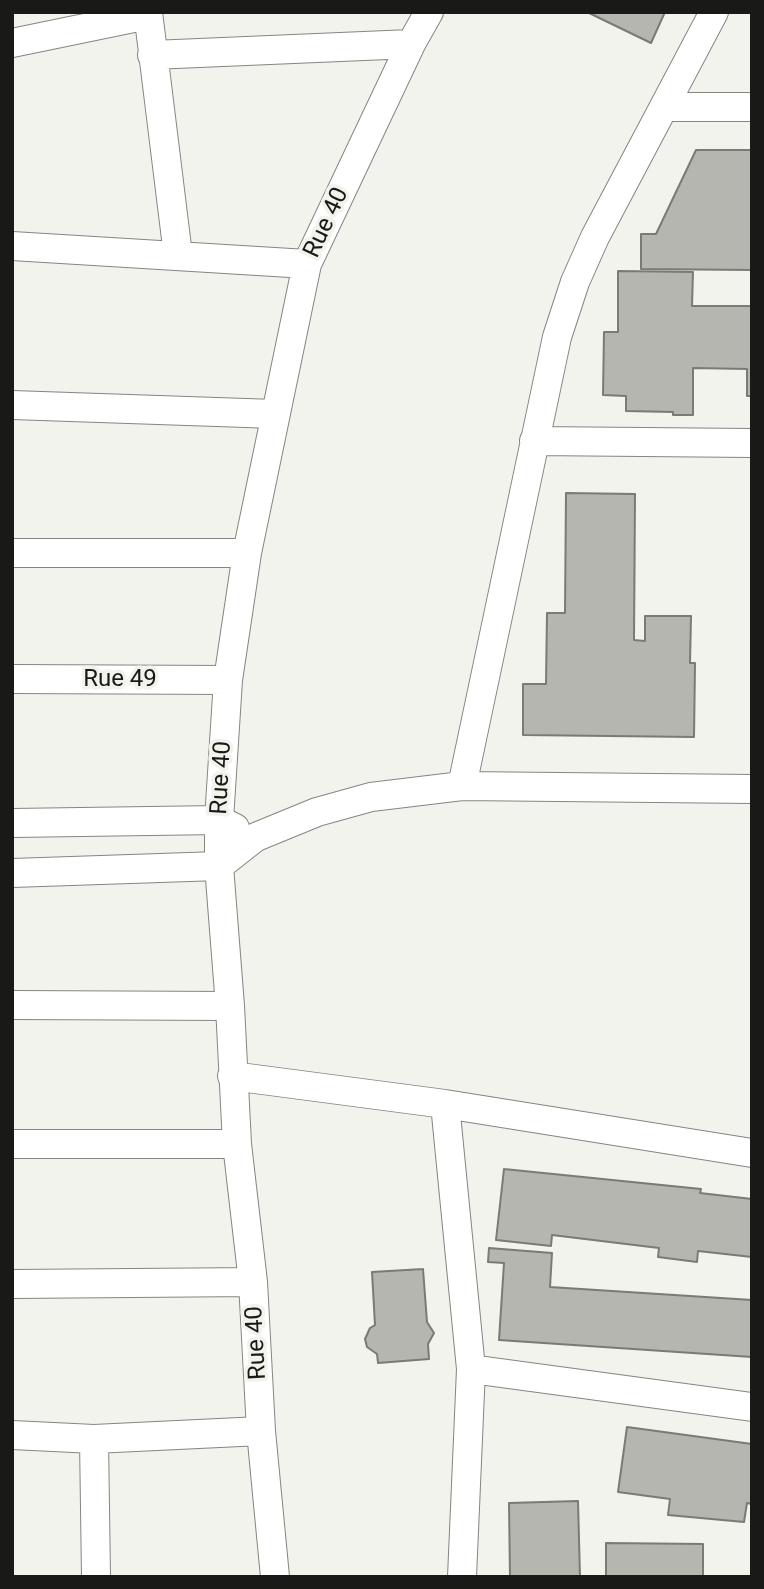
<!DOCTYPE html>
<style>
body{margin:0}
#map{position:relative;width:764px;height:1589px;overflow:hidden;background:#f1f3ec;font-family:Roboto,sans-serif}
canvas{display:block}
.frame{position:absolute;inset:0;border:14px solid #191a17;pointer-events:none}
</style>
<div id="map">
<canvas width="764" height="1589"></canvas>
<div class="frame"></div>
</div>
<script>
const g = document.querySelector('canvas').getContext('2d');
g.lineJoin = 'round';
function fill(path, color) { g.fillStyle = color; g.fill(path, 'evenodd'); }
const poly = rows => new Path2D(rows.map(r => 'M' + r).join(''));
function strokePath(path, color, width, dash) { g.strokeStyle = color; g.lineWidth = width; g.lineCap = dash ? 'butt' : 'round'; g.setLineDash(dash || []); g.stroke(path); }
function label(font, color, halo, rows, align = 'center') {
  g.font = font + ' Roboto,sans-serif'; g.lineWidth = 7; g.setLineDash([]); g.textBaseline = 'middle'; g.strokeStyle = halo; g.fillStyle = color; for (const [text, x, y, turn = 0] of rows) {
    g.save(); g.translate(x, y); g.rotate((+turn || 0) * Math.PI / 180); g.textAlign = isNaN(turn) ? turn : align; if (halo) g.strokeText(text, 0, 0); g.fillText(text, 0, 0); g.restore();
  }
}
const building = poly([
 [587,12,665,12,651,43,587,12],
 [696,150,752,150,752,270,641,269,641,234,656,234,696,150],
 [618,271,693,272,692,306,752,306,752,396,747,396,747,369,693,368,693,415,673,415,673,412,626,411,626,396,603,395,604,332,618,332,618,271],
 [566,493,635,494,634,640,645,641,645,616,691,616,690,663,695,663,694,737,523,735,523,684,546,684,547,613,565,613,566,493],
 [504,1169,701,1189,700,1193,752,1199,752,1257,698,1251,697,1262,658,1257,659,1248,552,1235,551,1246,496,1240,504,1169],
 [489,1248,552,1253,550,1287,752,1300,752,1357,499,1340,504,1263,488,1262,489,1248],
 [423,1269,427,1322,434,1333,428,1344,429,1359,378,1363,377,1354,367,1347,365,1339,370,1328,375,1325,372,1272,423,1269],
 [627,1427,752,1444,752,1504,747,1503,744,1522,668,1515,670,1499,618,1492,627,1427],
 [578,1501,580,1577,510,1577,509,1503,578,1501],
 [606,1543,703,1544,703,1577,606,1577,606,1543]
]);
const minor = poly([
 [148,12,178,255],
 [12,43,148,15],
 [152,55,411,44],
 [664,107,752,107],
 [12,246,307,264],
 [12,405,275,414],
 [534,441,752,443],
 [12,553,247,553],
 [12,679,228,680],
 [462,786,557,337,575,282,595,237,714,12],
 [12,823,219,820,235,828],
 [12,873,219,866,256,837,317,812,371,797,462,786,752,789],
 [12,1005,230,1006],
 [232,1076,445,1104,752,1153],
 [445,1104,471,1369,462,1577],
 [12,1144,237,1144],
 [12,1284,253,1282],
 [471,1369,752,1407],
 [12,1435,94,1439,261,1431],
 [94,1439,96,1577],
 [275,1577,261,1431,253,1282,237,1144,230,1006,219,866,219,820,228,680,247,553,307,264,411,44,429,12]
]);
const streetNames = [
 ["Rue 40",327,223,-65],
 ["Rue 49",120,680],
 ["Rue 40",222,778,-87],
 ["Rue 40",257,1343,-93]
];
fill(building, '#b4b6af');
strokePath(building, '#797b75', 2);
strokePath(minor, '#858680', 30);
strokePath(minor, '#fff', 28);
label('24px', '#191a17', '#f1f3ec', streetNames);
</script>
